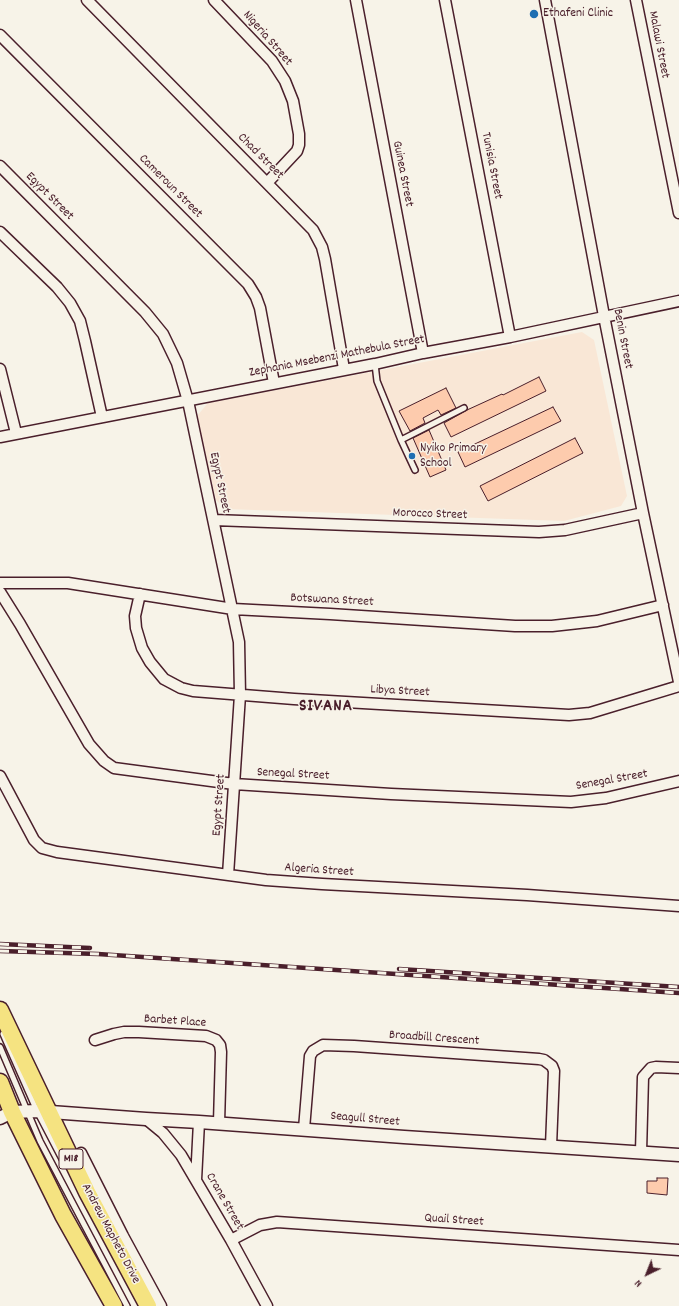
<!DOCTYPE html>
<style>
body{margin:0}
#map{position:relative;width:679px;height:1306px;overflow:hidden;background:#f7f3e8;font-family:Dekko,sans-serif}
canvas{display:block}
.north{position:absolute;left:627px;top:1254px;width:40px;height:40px;-webkit-text-stroke:3px #f7f3e8;paint-order:stroke;rotate:223deg;font-size:11px;font-weight:700;line-height:16px;text-align:center;color:#4a1f2b}
.north::after{content:'';display:block;margin:auto;width:14px;height:18px;background:#4a1f2b;clip-path:polygon(50% 0,100% 100%,50% 72%,0 100%)}
</style>
<div id="map">
<canvas width="679" height="1306"></canvas>
<div class="north">N</div>
</div>
<script>
const g = document.querySelector('canvas').getContext('2d');
g.lineJoin = 'round';
function fill(path, color) { g.fillStyle = color; g.fill(path, 'evenodd'); }
const poly = rows => new Path2D(rows.map(r => 'M' + r).join(''));
function strokePath(path, color, width, dash) { g.strokeStyle = color; g.lineWidth = width; g.lineCap = dash ? 'butt' : 'round'; g.setLineDash(dash || []); g.stroke(path); }
function label(font, color, halo, rows, align = 'center') {
  g.font = font + ' Dekko,sans-serif'; g.lineWidth = 3; g.setLineDash([]); g.textBaseline = 'middle'; g.strokeStyle = halo; g.fillStyle = color; for (const [text, x, y, turn = 0] of rows) {
    g.save(); g.translate(x, y); g.rotate((+turn || 0) * Math.PI / 180); g.textAlign = isNaN(turn) ? turn : align; if (halo) g.strokeText(text, 0, 0); g.fillText(text, 0, 0); g.restore();
  }
}
const built = poly([
 [582,332,594,340,627,496,621,506,564,521,226,509,216,500,197,416,208,403]
]);
const building = poly([
 [539,377,546,391,451,437,444,423,467,410,502,394,503,395,539,377],
 [446,388,456,408,441,415,438,410,423,418,425,423,410,431,399,411,446,388],
 [553,407,561,421,465,467,458,452,553,407],
 [429,430,446,470,430,477,413,438,429,430],
 [575,438,583,453,488,501,480,486,575,438],
 [657,1178,668,1178,667,1195,647,1193,647,1181,657,1181,657,1178]
]);
const service = poly([
 [375,364,377,381,401,440,415,470],
 [401,440,464,408],
 [3,1034,37,1111,62,1159],
 [0,1047,40,1141,127,1306]
]);
const minor = poly([
 [87,0,313,230,322,247,325,259,344,369],
 [214,0,272,61,285,81,293,101,299,134,299,145,297,151,267,183],
 [356,0,423,353],
 [445,0,510,337],
 [545,0,604,316,643,513,679,682],
 [636,0,679,213],
 [0,35,248,284,256,297,260,308,274,383],
 [0,166,145,312,163,334,177,363,188,401,239,642,240,695,228,875],
 [0,232,57,287,70,303,80,321,85,341,102,417],
 [0,369,16,433],
 [0,437,375,364,423,353,510,337,679,301],
 [214,520,539,532,565,530,643,513],
 [0,583,68,583,233,609,330,614,515,626,552,626,597,621,663,605],
 [0,592,20,624,89,744,104,761,114,768,234,784,391,794,571,802,606,798,679,781],
 [140,594,135,616,136,628,142,648,150,662,164,679,181,688,193,691,294,699,569,715,590,713,679,686],
 [0,776,34,840,42,848,57,852,266,880,322,884,527,895,679,906],
 [95,1040,114,1034,124,1032,139,1032,206,1036,216,1040,220,1045,221,1052,219,1123],
 [146,1119,163,1133,181,1155,231,1240,267,1306],
 [304,1129,310,1056,313,1051,323,1045,354,1046,539,1059,544,1060,552,1066,554,1071,551,1146],
 [641,1152,643,1077,651,1068,656,1067,679,1068],
 [81,1153,123,1236,161,1306],
 [196,1180,199,1122],
 [231,1240,260,1225,277,1222,679,1250]
]);
const tertiary = poly([
 [0,1118,12,1112,37,1111,146,1119,199,1122,404,1137,679,1155]
]);
const primary = poly([
 [0,1010,87,1192,148,1306],
 [0,1082,12,1112,63,1215,114,1306]
]);
const rail = poly([
 [0,944,90,948],
 [0,951,98,954,679,993],
 [399,969,679,987]
]);
const markers = [
 [534,14,5,"#1f6fb2"],
 [412,456,4,"#1f6fb2"]
];
const shields = [
 [71,1159,24]
];
const shieldNames = [
 ["M18",71,1159]
];
const poiNames = [
 ["Ethafeni Clinic",543,14],
 ["Nyiko Primary",420,449],
 ["School",420,464]
];
const streetNames = [
 ["Nigeria Street",267,39,49],
 ["Malawi Street",658,45,79],
 ["Chad Street",260,157,45],
 ["Tunisia Street",491,166,79],
 ["Guinea Street",402,174,79],
 ["Cameroun Street",170,187,45],
 ["Egypt Street",49,197,45],
 ["Benin Street",622,339,79],
 ["Zephania Msebenzi Mathebula Street",337,357,-11],
 ["Egypt Street",219,483,78],
 ["Morocco Street",430,515,2],
 ["Botswana Street",332,601,3],
 ["Libya Street",400,692,3],
 ["Senegal Street",293,775,3],
 ["Senegal Street",612,781,-10],
 ["Egypt Street",220,805,-86],
 ["Algeria Street",319,871,4],
 ["Barbet Place",175,1022,4],
 ["Broadbill Crescent",434,1039,4],
 ["Seagull Street",365,1120,5],
 ["Crane Street",224,1202,60],
 ["Quail Street",454,1221,4],
 ["Andrew Mapheto Drive",110,1234,62]
];
const districtNames = [
 ["SIVANA",326,708]
];
fill(built, '#f9e7d6');
fill(building, '#fdcbad');
strokePath(building, '#4a1f2b', 1);
strokePath(service, '#4a1f2b', 8);
strokePath(minor, '#4a1f2b', 13);
strokePath(tertiary, '#4a1f2b', 15);
strokePath(primary, '#4a1f2b', 19);
strokePath(service, '#f7f3e8', 5);
strokePath(minor, '#f7f3e8', 10);
strokePath(tertiary, '#f7f3e8', 12);
strokePath(primary, '#f5e381', 16);
strokePath(rail, '#4a1f2b', 4.5);
strokePath(rail, '#f7f3e8', 3, [9]);
for (const [x, y, r, color] of markers) { const dot = new Path2D(); dot.arc(x, y, r, 0, 2 * Math.PI); g.fillStyle = color; g.fill(dot); strokePath(dot, '#f7f3e8', 1.5); }
for (const [x, y, w] of shields) { const box = new Path2D(); box.roundRect(x - w / 2, y - 10, w, 20, 3); g.fillStyle = '#f7f3e8'; g.fill(box); strokePath(box, '#4a1f2b', 1); }
label('bold 12px', '#4a1f2b', null, shieldNames);
label('13px', '#4a1f2b', '#f7f3e8', poiNames, 'left');
label('13px', '#4a1f2b', '#f7f3e8', streetNames);
g.letterSpacing = '1px';
label('bold 17px', '#4a1f2b', '#f7f3e8', districtNames);
g.letterSpacing = '0px';
</script>
